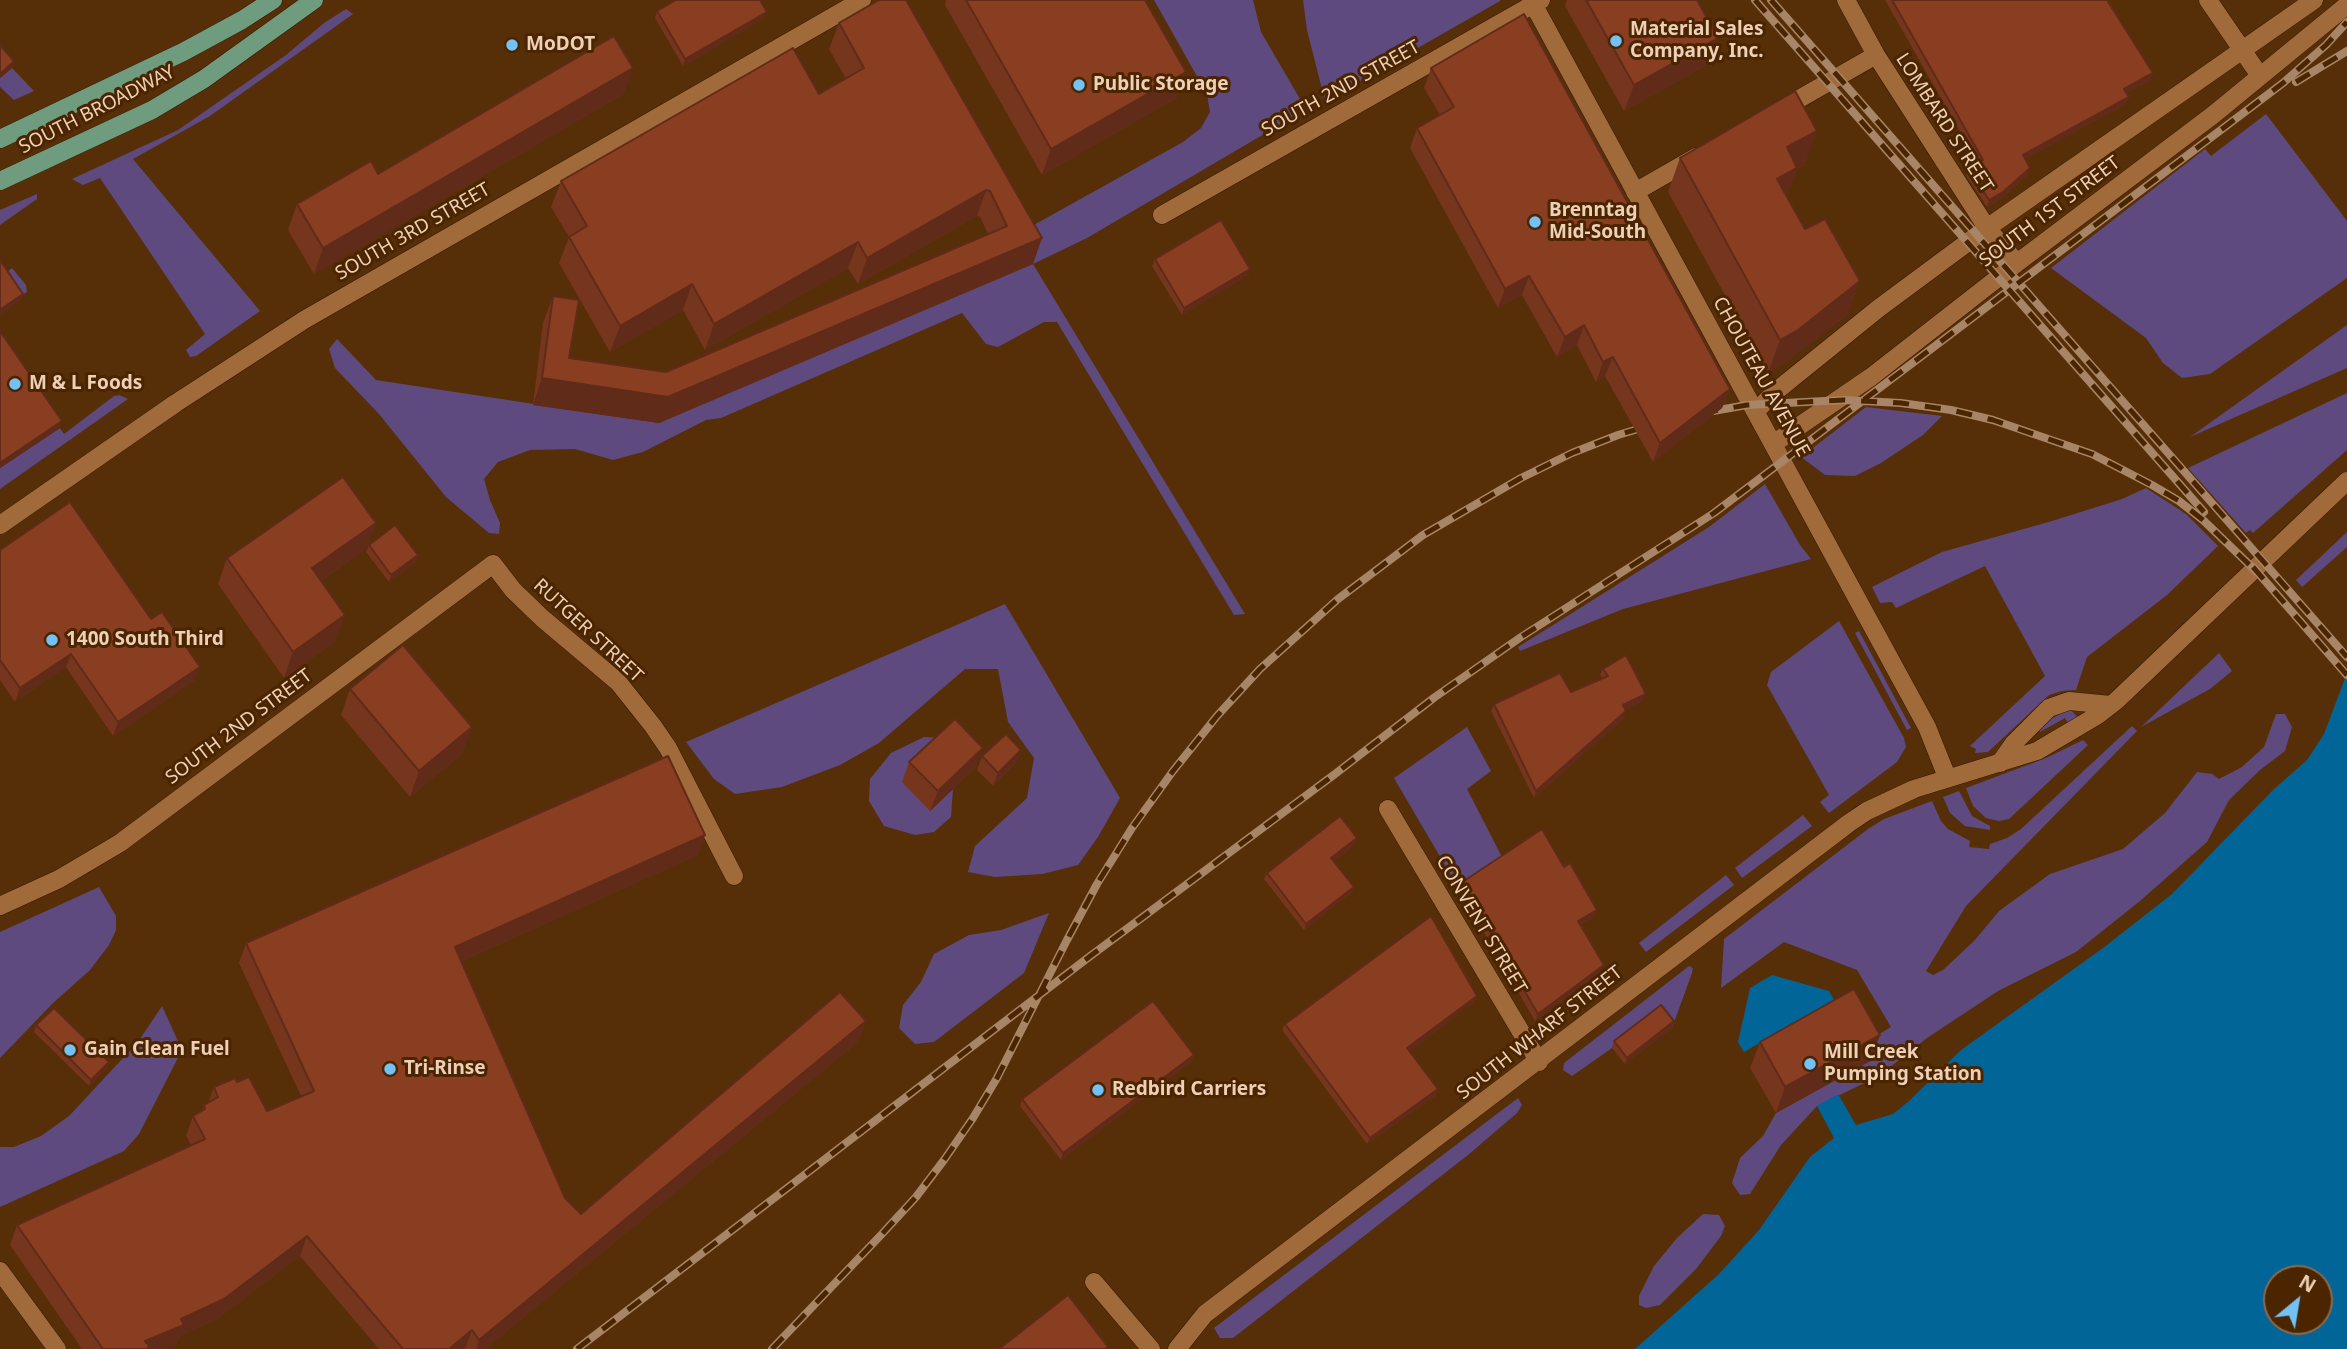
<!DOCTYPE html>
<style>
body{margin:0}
#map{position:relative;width:2347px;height:1349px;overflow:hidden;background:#562f08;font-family:"Noto Sans",sans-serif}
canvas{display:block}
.north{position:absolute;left:2263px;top:1265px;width:70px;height:70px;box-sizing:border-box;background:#4a2500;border:2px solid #8c6949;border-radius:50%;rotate:30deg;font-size:19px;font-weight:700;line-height:28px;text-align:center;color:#eecfb7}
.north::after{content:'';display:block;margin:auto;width:24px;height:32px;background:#73c1f6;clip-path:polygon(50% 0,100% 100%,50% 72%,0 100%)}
</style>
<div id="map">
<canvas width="2347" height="1349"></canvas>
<div class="north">N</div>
</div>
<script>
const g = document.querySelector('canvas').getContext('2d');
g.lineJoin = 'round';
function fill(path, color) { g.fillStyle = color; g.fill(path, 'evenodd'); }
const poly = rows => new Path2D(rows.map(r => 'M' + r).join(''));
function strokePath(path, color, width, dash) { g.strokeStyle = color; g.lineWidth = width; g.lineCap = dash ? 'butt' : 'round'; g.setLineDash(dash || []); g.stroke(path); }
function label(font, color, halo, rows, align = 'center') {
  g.font = font + ' "Noto Sans",sans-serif'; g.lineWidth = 6; g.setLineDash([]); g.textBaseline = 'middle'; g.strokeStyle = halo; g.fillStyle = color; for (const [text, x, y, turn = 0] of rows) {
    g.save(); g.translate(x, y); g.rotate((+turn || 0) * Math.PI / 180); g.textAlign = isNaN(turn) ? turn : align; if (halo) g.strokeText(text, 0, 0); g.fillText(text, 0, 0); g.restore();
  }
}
const green = poly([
 [1154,0,1253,0,1261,32,1307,111,1259,137,1087,238,1033,264,1245,614,1234,615,1057,322,1044,322,998,347,986,344,962,313,721,418,706,420,643,452,613,460,575,449,530,450,498,462,484,479,490,500,500,523,499,534,489,533,446,497,379,414,335,368,329,349,337,339,376,380,659,423,1032,226,1183,142,1201,128,1210,112,1207,94],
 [1303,0,1500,0,1500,1,1325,101,1307,30],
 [346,9,353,14,210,116,133,159,260,311,196,356,190,357,186,350,205,334,100,178,83,185,72,179,178,130,286,55,324,23],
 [12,68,34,91,14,100,0,87,0,78],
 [2266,114,2347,221,2347,278,2210,374,2182,378,2163,363,2146,338,2051,268,2205,149,2211,156],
 [37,194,37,199,0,225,0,210],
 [12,268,26,285,27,292,19,297,3,275],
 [2347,325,2347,368,2190,437],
 [2347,393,2347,450,2253,533,2250,530,2246,533,2188,468],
 [119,395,128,399,0,489,0,468,60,428,64,434,114,396],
 [1866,407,1942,416,1923,435,1881,463,1855,476,1825,475,1801,457],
 [1765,484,1800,545,1811,559,1623,609,1520,651,1518,647,1709,527],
 [2146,488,2186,514,2218,546,2167,595,2087,657,2076,690,2062,691,2049,695,1988,752,1975,753,1976,749,1970,746,1971,745,2045,676,1985,566,1896,608,1892,602,1880,603,1872,587,1942,552,2052,521,2122,499],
 [2347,532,2347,547,2302,587,2296,580],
 [1005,604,1120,798,1098,837,1078,865,1042,874,995,877,968,872,975,846,1027,798,1034,758,1008,722,998,669,965,669,879,743,840,765,782,787,735,794,714,779,686,742],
 [1839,621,1904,738,1906,747,1897,762,1829,813,1820,802,1829,795,1767,685,1771,672],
 [1859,631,1911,728,1907,730,1855,633],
 [2219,653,2232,671,2210,689,2141,727],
 [2070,709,2077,717,2076,720,2068,723,2065,718,2040,732,2037,726],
 [2276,714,2285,714,2292,727,2285,751,2260,770,2229,800,2207,842,2140,901,2076,952,1998,991,1927,1038,1879,1076,1817,1106,1781,1145,1750,1194,1740,1195,1732,1183,1740,1158,1763,1136,1776,1113,1870,1061,1861,1045,1891,1027,1857,970,1784,942,1721,988,1724,939,1868,829,1884,819,1932,801,1941,821,1948,829,1970,841,1969,847,1989,849,1990,844,2007,838,2021,829,2132,726,2137,731,1966,906,1926,971,1933,975,1943,970,1974,941,1999,911,2050,874,2123,849,2165,813,2197,772,2212,774,2219,779,2242,767,2264,747],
 [1467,727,1491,771,1467,789,1503,859,1459,889,1394,778],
 [924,737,947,738,930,811,953,789,951,817,934,832,915,835,884,826,869,801,870,779,891,753],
 [2083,740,2088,745,2009,819,1999,821,1986,818,1973,806,1966,788,2046,758],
 [1959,791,1972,816,1990,826,1990,830,1965,826,1950,813,1943,797],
 [1803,815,1812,826,1742,878,1735,868],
 [1726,875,1734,885,1646,952,1639,943],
 [99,887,116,916,116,930,109,945,90,970,53,1003,0,1058,0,932],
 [1049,913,1024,973,934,1042,915,1044,899,1028,903,1005,921,982,934,954,969,935,1001,930],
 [1689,966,1693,968,1692,973,1672,1028,1612,1048,1572,1076,1563,1070,1564,1063],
 [162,1006,182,1050,139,1134,124,1151,0,1207,0,1147,14,1147,41,1136,69,1116,138,1042],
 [1518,1098,1522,1105,1517,1113,1468,1155,1233,1338,1220,1338,1214,1328],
 [1703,1214,1719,1215,1725,1226,1721,1236,1696,1269,1660,1305,1646,1308,1639,1305,1639,1296,1654,1266,1677,1238]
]);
const water = poly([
 [2347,673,2347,1349,1635,1349,1719,1274,1759,1230,1810,1157,1834,1138,1817,1106,1838,1094,1856,1125,1893,1114,1909,1101,1961,1050,2103,948,2172,894,2273,790,2307,760,2324,734],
 [2319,1279,2319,1321,2277,1321,2277,1279],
 [1772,975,1829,991,1834,1000,1744,1052,1738,1042,1750,988]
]);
const minor = poly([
 [1531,0,1927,727,1947,777],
 [1846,0,1876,55,1987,228,2017,263],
 [2208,0,2260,76],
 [1778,111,1876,55],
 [1635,192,1696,157],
 [1162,215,1541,0],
 [1756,411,1775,392,1879,308,1987,228,2314,0],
 [1773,444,1871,377,2017,263,2213,115,2347,5],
 [0,525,176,403,304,320,862,0],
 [2000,763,2014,743,2049,708,2069,701,2111,705],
 [1388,809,1539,1062],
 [0,906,59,879,120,843,493,564,513,590,542,618,618,682,653,726,668,748,734,876],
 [0,1271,57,1349],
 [1094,1282,1151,1349],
 [1177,1349,1205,1314,1849,823,1867,811,1914,789,2037,751,2098,715,2116,701,2347,481]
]);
const major = poly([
 [0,139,183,52,242,20,273,0],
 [0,181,152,110,204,79,314,0]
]);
const rail = poly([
 [1755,0,2204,512],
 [1771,0,2347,657],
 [2296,82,2347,51],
 [1702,413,1747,405,1844,400,1901,403,1951,410,1993,420,2092,454,2152,485,2179,501,2203,520,2259,574],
 [2253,567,2347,675],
 [577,1349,1089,957,1335,774,1435,697,1521,637,1714,513,2283,83,2326,45,2347,22],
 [772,1349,881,1235,916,1197,944,1160,973,1118,997,1078,1067,940,1097,884,1132,828,1173,771,1217,716,1260,669,1338,599,1423,535,1521,478,1572,453,1618,435,1655,424]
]);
const wall = poly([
 [879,0,1033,264,659,423,533,405,543,323,553,296,569,358,666,372,988,234,980,217,977,216,858,284,848,268,705,350,683,310,610,352,559,263,569,237,551,207,561,181,819,94,846,79,829,49,839,23],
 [946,0,1145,0,1177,98,1042,175,945,5],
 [1567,0,1697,0,1709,64,1624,111,1565,6],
 [1885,0,2107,0,2151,80,2126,93,2126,104,2025,159,2028,175,2001,199,1987,207,1966,175,1969,168,1978,163],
 [657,11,767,12,764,18,683,66,655,18],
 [1431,68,1730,389,1722,408,1653,462,1605,376,1596,382,1577,345,1557,357,1522,295,1498,308,1410,148,1417,128,1440,115,1424,88],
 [624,94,314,274,288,230,297,204,378,174],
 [1680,158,1805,165,1797,169,1787,196,1848,314,1785,363,1768,373,1668,192],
 [1155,259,1250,269,1248,275,1182,315,1152,266],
 [376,523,366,549,321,581,336,641,284,678,218,584,227,558],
 [369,545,418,555,416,562,389,582,366,552],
 [0,550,151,619,195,680,113,736,66,667,15,702,0,680],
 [1603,669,1643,701,1625,710,1624,718,1534,798,1491,711,1494,704,1571,692,1602,678,1600,675],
 [350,689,463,753,410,797,341,715],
 [1021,750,1016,763,993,786,977,770,982,756],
 [909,762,976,767,930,811,902,782],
 [705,835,698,855,462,961,565,1198,581,1214,859,1041,485,1349,379,1349,300,1256,217,1319,180,1336,176,1345,166,1349,82,1349,10,1245,17,1225,191,1145,186,1136,193,1116,202,1111,204,1105,208,1103,214,1087,237,1082,267,1111,301,1096,239,963,246,943],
 [1354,845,1334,861,1354,887,1351,893,1304,930,1264,879,1267,873],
 [1564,867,1594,917,1581,925,1601,972,1535,1021,1459,889,1461,883],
 [1477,996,1474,1002,1410,1051,1438,1089,1435,1096,1367,1144,1282,1030,1285,1024],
 [36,1025,109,1062,106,1069,89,1086,34,1032],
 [1672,1028,1625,1064,1612,1048,1614,1041],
 [1880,1035,1870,1061,1776,1113,1750,1068,1760,1042],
 [1194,1055,1192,1061,1061,1160,1020,1106,1022,1099]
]);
const shadedWall = poly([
 [767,12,764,18,683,66,685,59],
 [1718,38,1709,64,1624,111,1634,85],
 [14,61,12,68,0,78,0,74],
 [633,68,624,94,314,274,323,248],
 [1186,72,1177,98,1042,175,1051,149],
 [2153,73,2151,80,2122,95,2124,89],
 [2129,97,2126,104,2020,162,2023,155],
 [1817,131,1805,165,1797,169,1785,202,1765,213,1787,147],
 [2030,168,2028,175,2001,199,1987,207,1989,200],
 [986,190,977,216,858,284,867,258],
 [1042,238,1033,264,659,423,533,405,542,378,668,397],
 [858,242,848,268,705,350,714,324],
 [1250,269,1248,275,1182,315,1184,308],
 [1529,276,1522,295,1498,308,1505,289],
 [1860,281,1848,314,1785,363,1768,373,1780,340],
 [692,284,683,310,610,352,620,326],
 [23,294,21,300,0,315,0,310],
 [1584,325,1577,345,1557,357,1565,337],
 [1613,357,1605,376,1596,382,1603,362],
 [1730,389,1722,408,1653,462,1660,443],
 [62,421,60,428,0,468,0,463],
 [376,523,366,549,302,594,312,568],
 [418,555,416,562,389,582,391,575],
 [345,615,336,641,284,678,293,652],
 [71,654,66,667,15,702,20,688],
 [200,667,195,680,113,736,118,722],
 [1646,694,1643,701,1621,712,1623,705],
 [1626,711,1624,718,1534,798,1536,791],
 [472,727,463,753,410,797,419,771],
 [983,748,976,767,930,811,938,791],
 [1021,750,1016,763,993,786,998,773],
 [705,835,698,855,448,967,455,947],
 [1357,838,1354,845,1329,865,1331,858],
 [1354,887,1351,893,1304,930,1306,924],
 [1597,910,1594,917,1576,928,1578,921],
 [1604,965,1601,972,1535,1021,1538,1014],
 [1477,996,1474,1002,1405,1055,1407,1048],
 [866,1021,859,1041,485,1349,476,1349,479,1340],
 [1674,1021,1672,1028,1625,1064,1627,1058],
 [1880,1035,1870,1061,1776,1113,1785,1087],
 [1194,1055,1192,1061,1061,1160,1063,1153],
 [109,1062,106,1069,89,1086,91,1080],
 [1438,1089,1435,1096,1367,1144,1370,1138],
 [307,1236,300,1256,217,1319,180,1336,176,1345,166,1349,142,1349,145,1341,181,1319],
 [472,1330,465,1349,449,1349]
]);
const building = poly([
 [676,0,760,0,767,12,685,59,657,11,676,0],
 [879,0,906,0,1042,238,668,397,542,378,553,296,579,300,569,358,666,372,1007,226,990,191,986,190,867,258,858,242,714,324,692,284,620,326,569,237,587,226,561,181,793,48,819,94,864,68,839,23,879,0],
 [966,0,1145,0,1186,72,1051,149,966,0],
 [1586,0,1697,0,1718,38,1634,85,1586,0],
 [1892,0,2107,0,2153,73,2124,89,2129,97,2023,155,2030,168,2003,192,1989,200,1969,168,1983,160,1892,0],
 [1524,14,1730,389,1660,443,1613,357,1603,362,1584,325,1565,337,1529,276,1505,289,1417,128,1454,107,1431,68,1524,14],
 [614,36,633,68,323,248,297,204,371,161,378,174,614,36],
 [0,45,14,61,0,74,0,45],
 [1795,91,1817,131,1787,147,1797,168,1777,179,1805,229,1825,219,1860,281,1798,330,1780,340,1680,158,1795,91],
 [1221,220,1250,269,1184,308,1155,259,1221,220],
 [0,260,23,294,0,310,0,260],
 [0,331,62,421,0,463,0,331],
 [343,477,376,523,312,568,345,615,293,652,227,558,343,477],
 [70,502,151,619,162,612,200,667,118,722,71,654,20,688,0,660,0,550,70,502],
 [395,525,418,555,391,575,369,545,395,525],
 [403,645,472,727,419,771,350,689,403,645],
 [1626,655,1646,694,1623,705,1626,711,1536,791,1494,704,1560,673,1571,692,1608,676,1603,669,1626,655],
 [955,719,983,748,938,791,909,762,955,719],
 [1006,734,1021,750,998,773,982,756,1006,734],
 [668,756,705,835,455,947,565,1198,581,1214,840,992,866,1021,479,1340,472,1330,449,1349,403,1349,307,1236,224,1299,181,1319,184,1325,145,1341,150,1347,146,1349,103,1349,17,1225,205,1139,193,1116,205,1109,204,1105,218,1097,214,1087,235,1078,237,1082,249,1077,267,1111,314,1091,246,943,668,756],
 [1340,816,1357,838,1331,858,1354,887,1306,924,1267,873,1340,816],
 [1542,829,1564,867,1570,863,1597,910,1578,921,1604,965,1538,1014,1461,883,1542,829],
 [1431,916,1477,996,1407,1048,1438,1089,1370,1138,1285,1024,1431,916],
 [1854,989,1880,1035,1785,1087,1760,1042,1854,989],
 [1153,1001,1194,1055,1063,1153,1022,1099,1153,1001],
 [1661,1005,1674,1021,1627,1058,1614,1041,1661,1005],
 [54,1008,109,1062,91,1080,36,1025,54,1008],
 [1068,1295,1108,1347,1105,1349,999,1349,1068,1295]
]);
const markers = [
 [1616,41,7,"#73c1f6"],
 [512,45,7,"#73c1f6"],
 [1079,85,7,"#73c1f6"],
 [1535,222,7,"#73c1f6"],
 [15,384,7,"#73c1f6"],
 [52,640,7,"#73c1f6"],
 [70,1050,7,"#73c1f6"],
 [1810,1064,7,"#73c1f6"],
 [390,1069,7,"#73c1f6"],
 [1098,1090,7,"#73c1f6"]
];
const poiNames = [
 ["Material Sales",1630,30],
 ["Company, Inc.",1630,52],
 ["MoDOT",526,45],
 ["Public Storage",1093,85],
 ["Brenntag",1549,211],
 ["Mid-South",1549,233],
 ["M & L Foods",29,384],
 ["1400 South Third",66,640],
 ["Gain Clean Fuel",84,1050],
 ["Mill Creek",1824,1053],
 ["Pumping Station",1824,1075],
 ["Tri-Rinse",404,1069],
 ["Redbird Carriers",1112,1090]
];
const streetNames = [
 ["SOUTH 2ND STREET",1341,89,-29],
 ["SOUTH BROADWAY",97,110,-27],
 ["LOMBARD STREET",1944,123,57],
 ["SOUTH 1ST STREET",2050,212,-37],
 ["SOUTH 3RD STREET",413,232,-30],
 ["CHOUTEAU AVENUE",1761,377,61],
 ["RUTGER STREET",588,631,43],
 ["SOUTH 2ND STREET",239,727,-37],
 ["CONVENT STREET",1481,925,59],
 ["SOUTH WHARF STREET",1540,1033,-38]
];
fill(green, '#5e4a7f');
fill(water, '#026597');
strokePath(minor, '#341a01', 19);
strokePath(major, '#341a01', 19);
strokePath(minor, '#a06a3b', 18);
strokePath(major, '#6f9c7e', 18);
strokePath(rail, '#a88566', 8);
strokePath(rail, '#4a2500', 5, [16]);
fill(wall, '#76351d');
fill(shadedWall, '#602b18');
fill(building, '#893e22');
strokePath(building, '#602b18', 2);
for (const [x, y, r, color] of markers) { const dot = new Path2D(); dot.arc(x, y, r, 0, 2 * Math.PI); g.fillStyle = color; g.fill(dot); strokePath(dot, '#4a2500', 2.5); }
label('bold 19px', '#eecfb7', '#4a2500', poiNames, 'left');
label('19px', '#eecfb7', '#4a2500', streetNames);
</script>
